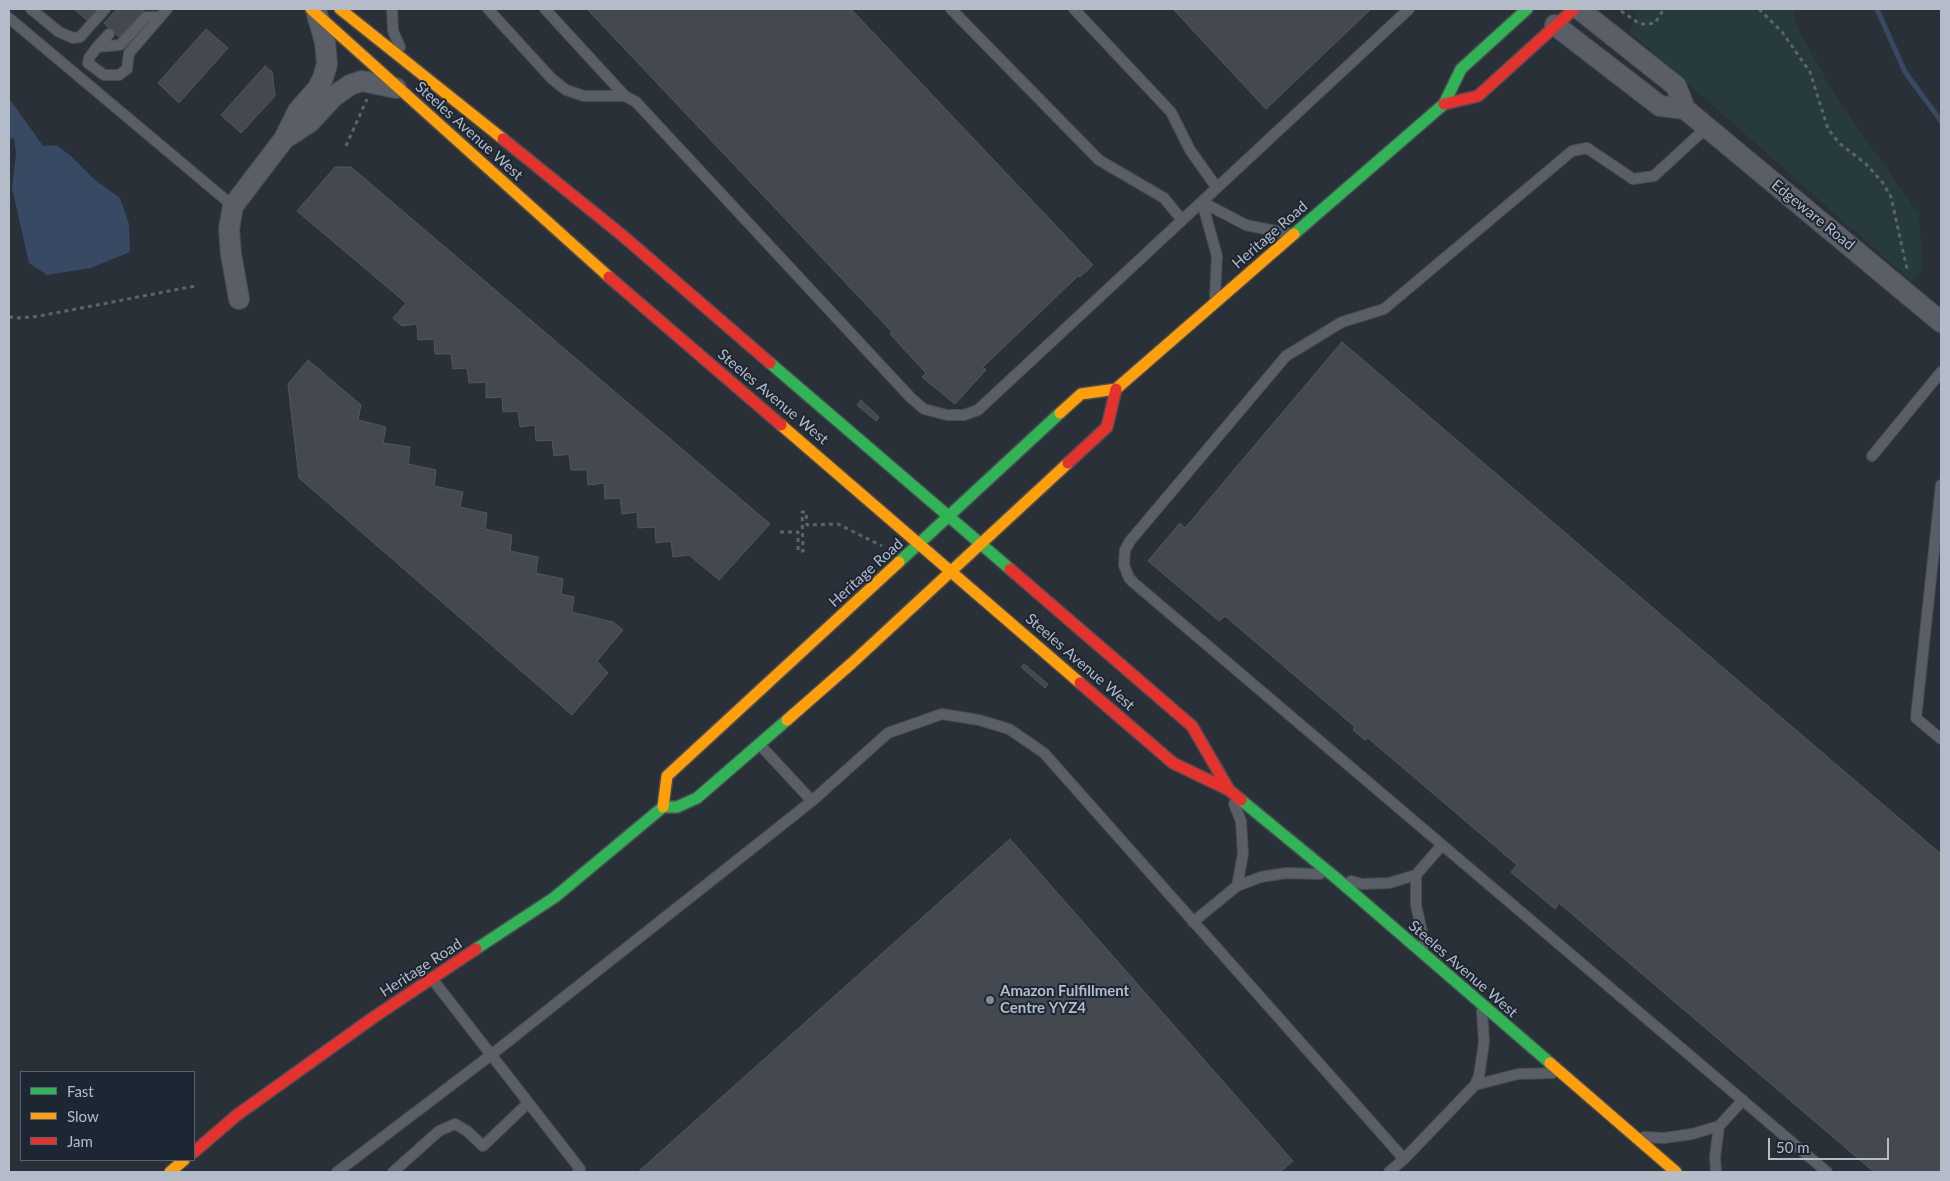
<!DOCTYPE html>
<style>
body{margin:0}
#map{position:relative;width:1950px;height:1181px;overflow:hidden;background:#2a3038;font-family:Lato,sans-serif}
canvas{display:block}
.frame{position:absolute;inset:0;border:10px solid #b4bcc9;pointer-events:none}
.legend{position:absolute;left:20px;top:1071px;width:175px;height:90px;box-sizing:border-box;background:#1d2633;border:1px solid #59626f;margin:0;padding:6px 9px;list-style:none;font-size:15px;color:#b4bcc9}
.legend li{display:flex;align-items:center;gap:10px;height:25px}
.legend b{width:25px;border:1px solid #59626f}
.scale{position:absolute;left:1768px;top:1138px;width:121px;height:22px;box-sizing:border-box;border:2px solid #b4bcc9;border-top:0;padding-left:6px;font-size:15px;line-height:18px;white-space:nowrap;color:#b4bcc9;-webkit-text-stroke:4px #1d2633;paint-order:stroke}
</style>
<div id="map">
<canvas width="1950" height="1181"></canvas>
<div class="frame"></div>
<ul class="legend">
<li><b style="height:6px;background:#30b455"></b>Fast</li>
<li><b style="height:6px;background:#ff9f0a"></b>Slow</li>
<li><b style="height:6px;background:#e5322d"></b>Jam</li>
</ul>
<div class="scale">50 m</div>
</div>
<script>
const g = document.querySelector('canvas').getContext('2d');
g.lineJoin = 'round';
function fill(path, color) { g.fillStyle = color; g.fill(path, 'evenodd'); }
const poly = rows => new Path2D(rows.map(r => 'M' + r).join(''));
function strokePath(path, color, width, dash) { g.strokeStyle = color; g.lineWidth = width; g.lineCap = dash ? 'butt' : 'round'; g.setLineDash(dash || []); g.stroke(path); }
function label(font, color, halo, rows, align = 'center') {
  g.font = font + ' Lato,sans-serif'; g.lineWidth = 4; g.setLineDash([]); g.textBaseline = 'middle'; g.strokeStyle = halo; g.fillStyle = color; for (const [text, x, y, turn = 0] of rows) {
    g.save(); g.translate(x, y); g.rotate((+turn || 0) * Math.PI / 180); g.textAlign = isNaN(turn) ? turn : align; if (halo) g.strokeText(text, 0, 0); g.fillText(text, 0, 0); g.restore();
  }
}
const green = poly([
 [1638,9,1794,9,1795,23,1837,99,1919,214,1923,269,1912,282,1630,32]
]);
const water = poly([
 [9,98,43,146,56,145,71,156,95,180,120,198,129,224,130,252,91,268,47,275,29,263,12,188,16,153,14,138,9,139]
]);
const stream = poly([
 [1877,9,1905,72,1941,121]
]);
const building = poly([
 [74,9,96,9,87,20,74,9],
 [117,9,145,9,119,37,104,23,117,9],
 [587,9,851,9,1093,265,1080,277,1079,275,983,367,986,370,955,404,922,377,926,373,890,334,892,332,587,9],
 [1173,9,1371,9,1266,109,1173,9],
 [206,29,228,48,179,103,158,83,206,29],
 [265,66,272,72,275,96,241,133,221,115,265,66],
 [335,167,351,167,770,524,719,580,689,555,673,557,671,541,656,543,655,527,638,528,637,512,622,514,620,498,605,499,604,483,588,485,587,470,571,470,569,454,554,456,552,440,536,441,535,425,520,427,518,411,503,412,502,397,486,398,486,382,469,383,467,368,453,369,451,354,435,354,434,339,418,340,417,324,402,326,393,318,406,303,297,211,335,167],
 [1342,342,1941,854,1941,1172,1874,1172,1559,903,1555,909,1511,872,1517,865,1368,738,1365,740,1353,730,1355,727,1225,616,1219,621,1148,561,1180,523,1185,528,1342,342],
 [308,360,361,405,358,420,386,427,383,443,410,447,408,464,436,470,434,486,463,492,460,507,487,513,485,529,512,535,510,551,538,557,536,573,563,579,561,594,574,597,572,612,613,622,623,630,597,661,608,673,572,715,299,478,288,384,308,360],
 [861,400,879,417,876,421,857,405,861,400],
 [1024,664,1048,684,1045,688,1021,667,1024,664],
 [1010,839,1293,1161,1280,1172,638,1172,1010,839]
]);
const path = poly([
 [1759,9,1782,32,1810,72,1828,129,1839,143,1866,164,1883,183,1891,197,1907,269],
 [1621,11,1640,24,1648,24,1655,23,1664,9],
 [346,146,367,99],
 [9,317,21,318,40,316,195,286],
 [780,532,798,532,798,551,803,551,802,512,806,512,807,525,838,524,882,546]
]);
const lane = poly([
 [31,9,59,32,73,38,80,37,105,9],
 [392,9,393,31,400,47],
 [488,9,552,79,566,90,584,96,625,96,636,102,911,398,924,409,947,415,964,415,978,410,1409,9],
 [545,9,625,96],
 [951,9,1099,160,1164,198,1182,220],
 [1074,9,1171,112,1190,150,1217,188],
 [159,17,146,17,120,45,97,47,89,58,88,63,104,75,119,75,127,69,129,53,167,9],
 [9,18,233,206],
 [97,47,109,34],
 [1706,128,1654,176,1633,179,1587,148,1572,151,1384,309,1342,322,1286,356,1130,541,1125,550,1124,565,1129,578,1134,583,1827,1172],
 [1202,202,1217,256,1215,296],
 [1202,202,1246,225,1290,234],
 [1872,456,1941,372],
 [1941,485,1916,718,1941,739],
 [760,745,812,801],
 [1234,804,1241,821,1243,854,1237,886],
 [1416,875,1416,905,1425,945],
 [1351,881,1362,884,1389,883,1416,875,1442,845],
 [1193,922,1237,886,1261,877,1286,873,1320,874],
 [433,980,580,1169,578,1172],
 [1475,1085,1518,1074,1553,1073],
 [1644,1137,1664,1138,1692,1134,1719,1126,1743,1100],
 [1404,1159,1475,1085,1479,1076,1484,1042,1482,1011],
 [337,1172,491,1055,812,801,888,733,942,714,979,720,1009,729,1044,753,1404,1159,1389,1172],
 [393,1172,439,1131,455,1124,467,1131,483,1146,528,1103],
 [1716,1172,1715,1157,1719,1126]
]);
const street = poly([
 [1579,9,1676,86,1685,109,1941,322],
 [1555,25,1660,106,1685,109],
 [284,139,310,122,333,97,350,85,362,81,396,88],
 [239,299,231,254,229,229,233,206,284,139,298,111,318,88,323,78,327,64,325,42,317,14]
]);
const fast = poly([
 [1294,234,1444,104,1461,69,1527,9],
 [770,363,1010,569],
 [899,562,1060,413],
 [1241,800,1336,878,1550,1063],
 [476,949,555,897,663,807,677,807,697,798,787,720]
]);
const slow = poly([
 [311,9,609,277],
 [340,9,503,139],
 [1060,413,1081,394,1116,389,1294,234],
 [781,425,1080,683],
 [787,720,852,663,1068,463],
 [663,807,667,776,899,562],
 [1550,1063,1676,1172],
 [170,1172,184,1160]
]);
const jam = poly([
 [1444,104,1478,96,1574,9],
 [503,139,623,236,770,363],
 [609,277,781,425],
 [1068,463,1107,427,1116,389],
 [1010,569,1192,726,1229,790],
 [1080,683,1173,763,1229,790,1241,800],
 [194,1152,237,1115,374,1017,476,949]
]);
const markers = [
 [990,1000,5,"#848b96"]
];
const streetNames = [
 ["Steeles Avenue West",469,131,42],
 ["Edgeware Road",1813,215,39],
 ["Heritage Road",1270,235,-41],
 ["Steeles Avenue West",773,397,40],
 ["Heritage Road",866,573,-42],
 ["Steeles Avenue West",1080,662,41],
 ["Heritage Road",421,968,-33],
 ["Steeles Avenue West",1463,969,41]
];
const poiNames = [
 ["Amazon Fulfillment",1000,991],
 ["Centre YYZ4",1000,1008]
];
fill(green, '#273a3e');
fill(water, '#384963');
strokePath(stream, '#384963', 5);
fill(building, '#444950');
strokePath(building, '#52575f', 1);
strokePath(lane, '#484c53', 12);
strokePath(street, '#484c53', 22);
strokePath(fast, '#484c53', 14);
strokePath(slow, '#484c53', 14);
strokePath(jam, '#484c53', 14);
strokePath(path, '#5d636a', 3, [4, 4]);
strokePath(lane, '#5a5e66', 10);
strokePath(street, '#5a5e66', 20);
strokePath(fast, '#30b455', 11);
strokePath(slow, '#ff9f0a', 11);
strokePath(jam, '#e5322d', 11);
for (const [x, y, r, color] of markers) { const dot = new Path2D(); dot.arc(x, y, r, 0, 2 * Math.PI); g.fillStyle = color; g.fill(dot); strokePath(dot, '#1d2633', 2); }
label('15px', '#b4bcc9', '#1d2633', streetNames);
label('bold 15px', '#b4bcc9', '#1d2633', poiNames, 'left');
</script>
